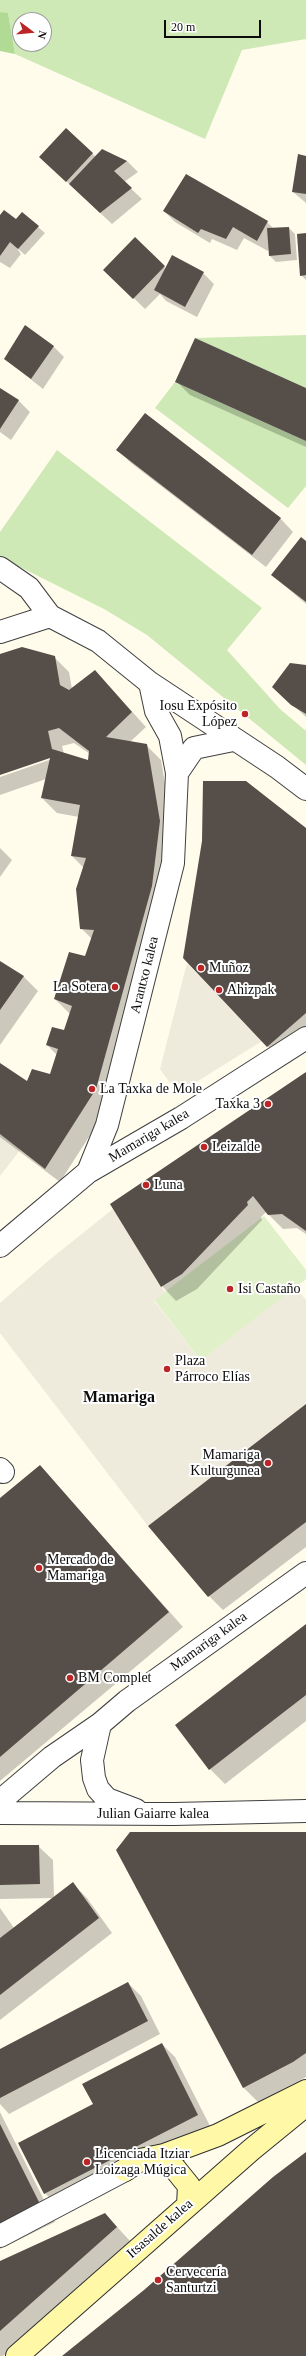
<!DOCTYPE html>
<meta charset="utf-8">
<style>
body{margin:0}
#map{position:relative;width:306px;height:2356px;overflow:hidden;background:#fffcec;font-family:"Times New Roman",serif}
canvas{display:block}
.north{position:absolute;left:12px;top:12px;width:40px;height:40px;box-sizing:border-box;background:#fff;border:1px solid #9e9e9e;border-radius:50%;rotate:106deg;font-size:11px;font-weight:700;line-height:16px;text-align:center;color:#0c0c0c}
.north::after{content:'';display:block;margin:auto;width:14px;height:18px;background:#bc2525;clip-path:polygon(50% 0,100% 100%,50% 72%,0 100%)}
.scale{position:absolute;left:164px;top:20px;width:97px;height:18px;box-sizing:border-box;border:2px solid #0c0c0c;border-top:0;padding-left:5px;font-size:12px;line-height:14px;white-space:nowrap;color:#0c0c0c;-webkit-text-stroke:3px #fff;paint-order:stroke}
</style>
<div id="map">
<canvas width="306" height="2356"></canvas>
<div class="north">N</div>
<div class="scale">20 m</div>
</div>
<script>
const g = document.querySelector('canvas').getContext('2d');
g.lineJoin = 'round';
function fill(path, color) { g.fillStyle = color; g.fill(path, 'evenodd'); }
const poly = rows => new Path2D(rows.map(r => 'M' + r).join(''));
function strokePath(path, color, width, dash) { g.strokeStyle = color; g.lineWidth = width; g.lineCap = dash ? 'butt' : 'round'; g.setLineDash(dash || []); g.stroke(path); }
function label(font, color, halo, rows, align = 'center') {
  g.font = font + ' "Times New Roman",serif'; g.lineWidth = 4; g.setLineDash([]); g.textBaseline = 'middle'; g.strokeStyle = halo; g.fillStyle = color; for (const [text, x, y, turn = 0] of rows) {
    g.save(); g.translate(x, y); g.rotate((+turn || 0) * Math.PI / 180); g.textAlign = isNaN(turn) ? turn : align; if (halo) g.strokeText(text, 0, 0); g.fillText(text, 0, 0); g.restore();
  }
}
const green = poly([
 [0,0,306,0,306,39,242,50,205,139,15,54,8,14,0,12],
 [20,20,44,20,44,44,20,44],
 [306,335,306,388,195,338],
 [175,382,306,441,306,486,288,508,155,408],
 [57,450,262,608,227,650,280,709,306,731,306,765,147,635,104,609,0,557,0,532]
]);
const forest = poly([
 [0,12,8,13,15,54,0,51]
]);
const pitch = poly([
 [264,1216,306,1270,306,1279,201,1361,154,1300]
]);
const plaza = poly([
 [187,963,262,1041,190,1086,185,1087,170,1083,160,1069],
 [0,1134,21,1149,0,1176],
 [113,1209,165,1292,154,1301,201,1361,295,1287,306,1300,306,1404,148,1526,0,1333,0,1303,48,1261]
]);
const shadow = poly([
 [67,129,96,157,102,150,127,161,138,172,124,182,142,199,112,224,52,168],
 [306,157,306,203,293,192],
 [164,211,267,222,274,229,289,228,295,234,297,260,276,262,270,256,269,249,268,251,244,238,237,250,212,239,210,243,175,222],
 [0,217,38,227,45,233,25,255,16,247,21,254,10,268,0,262],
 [306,234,306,280,301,275],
 [135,239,166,269,203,273,214,284,197,317,166,301,160,294,145,309,105,270],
 [53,346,64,357,43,389,5,359],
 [177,382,306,389,306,447,190,395],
 [0,389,19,401,30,412,11,440,0,432],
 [118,450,280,518,293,532,266,567,131,463],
 [306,542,306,604,272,575],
 [0,655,54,657,69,672,72,689,109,686,146,727,130,742,146,745,161,760,174,836,110,1104,60,1182,0,1137,0,1065,27,1082,50,1075,57,1055,47,1045,65,1032,70,1014,55,999,86,957,92,939,81,928,84,868,72,856,79,817,57,813,42,798,46,779,0,795,0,777,55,758,55,756,0,774],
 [74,743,90,754,89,761,64,754,62,746],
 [306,666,306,717,285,698],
 [306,830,306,1040,282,1061,188,963],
 [0,848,12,860,0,877],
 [0,962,24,977,38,991,0,1045],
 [306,1073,306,1234,297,1228,283,1229,266,1212,261,1217,262,1220,197,1289,176,1301,162,1286],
 [306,1405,306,1547,223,1610,209,1596],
 [40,1466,183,1627,0,1781,0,1499],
 [306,1625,306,1721,225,1784,210,1769],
 [306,1833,306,2077,258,2102,244,2088,117,1850],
 [0,1846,38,1846,53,1860,54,1898,0,1899],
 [73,1884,87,1898,112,1933,0,2020,0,1908,14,1928],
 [128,1983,141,1996,160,2034,9,2114,0,2104,0,2050],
 [162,2044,175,2057,211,2128,58,2207,45,2193,94,2105],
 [0,2112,55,2222,0,2249],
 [105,2214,131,2242,3,2356,0,2356,0,2262]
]);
const building = poly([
 [66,128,93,153,66,182,39,157],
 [102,149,127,161,114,171,132,188,100,213,69,184],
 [298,154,306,156,306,194,292,192],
 [186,174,268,221,257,241,233,227,226,239,201,229,198,233,163,211],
 [4,210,16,219,22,212,39,226,18,249,10,242,0,256,0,215],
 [289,227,291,254,269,256,267,228],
 [306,233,306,275,300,276,297,234],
 [135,237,165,266,133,299,103,270],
 [172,255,204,272,185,307,154,290],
 [25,325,54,346,31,379,4,359],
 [195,338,306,388,306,441,175,382],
 [0,388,19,400,0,429],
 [145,413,281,518,252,555,116,450],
 [301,537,306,541,306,602,271,575],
 [22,647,55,656,60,685,69,690,95,670,132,712,106,737,147,744,160,821,152,886,96,1089,45,1169,0,1134,0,1063,27,1081,32,1069,50,1074,58,1049,46,1045,52,1027,64,1030,72,1006,54,999,69,952,85,956,94,930,80,929,76,889,86,858,71,856,80,805,41,798,50,758,0,775,0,654],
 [59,728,89,751,88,760,52,749,48,731],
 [290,663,306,665,306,714,291,705,272,687],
 [203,781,246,781,306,828,306,1013,267,1047,183,958,202,841],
 [0,961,24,976,0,1010],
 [306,1072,306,1231,282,1214,268,1215,253,1196,247,1202,248,1205,182,1274,161,1287,110,1204],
 [306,1404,306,1522,208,1597,148,1526],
 [40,1465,169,1612,0,1757,0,1498],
 [306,1624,306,1695,209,1770,175,1725],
 [130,1832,306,1832,306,2053,293,2062,243,2088,116,1850],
 [0,1845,39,1845,40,1884,0,1885],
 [73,1882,99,1918,0,1995,0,1938],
 [128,1982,148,2021,0,2098,0,2049],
 [162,2043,198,2115,44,2194,18,2143,93,2104,82,2084],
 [0,2124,42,2208,0,2228],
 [306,2152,306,2356,62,2356,144,2290,273,2177],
 [105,2213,117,2227,0,2331,0,2261]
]);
const street = poly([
 [0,568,29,588,50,616],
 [0,632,50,616,98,641,150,683,277,767,306,789],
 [177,773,194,748,233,740],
 [88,1172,107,1125,173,863,177,773,170,736,156,711,150,683],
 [0,1246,88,1172,181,1118,306,1038],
 [0,1469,3,1472],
 [100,1724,92,1760,94,1778,98,1789,107,1799,136,1810],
 [0,1801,52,1757,100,1724,127,1701,306,1573],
 [0,1813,174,1814,306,1811],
 [0,2236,125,2170]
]);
const secondary = poly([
 [164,2155,189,2186,188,2205],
 [125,2170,140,2160,164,2155,218,2135,306,2091],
 [17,2356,251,2150,306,2105]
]);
const markers = [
 [245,714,4,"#bc2525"],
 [201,968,4,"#bc2525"],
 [115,987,4,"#bc2525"],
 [219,990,4,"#bc2525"],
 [92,1089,4,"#bc2525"],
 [268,1104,4,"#bc2525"],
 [204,1147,4,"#bc2525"],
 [146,1185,4,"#bc2525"],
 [230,1289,4,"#bc2525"],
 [167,1369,4,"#bc2525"],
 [268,1463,4,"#bc2525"],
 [39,1568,4,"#bc2525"],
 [70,1678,4,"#bc2525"],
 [87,2162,4,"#bc2525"],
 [158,2280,4,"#bc2525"]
];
const poiNames = [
 ["Iosu Expósito",237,706,"right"],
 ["López",237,722,"right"],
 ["Muñoz",209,968],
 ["La Sotera",107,987,"right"],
 ["Ahizpak",227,990],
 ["La Taxka de Mole",100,1089],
 ["Taxka 3",260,1104,"right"],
 ["Leizalde",212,1147],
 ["Luna",154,1185],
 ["Isi Castaño",238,1289],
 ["Plaza",175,1361],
 ["Párroco Elías",175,1377],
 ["Mamariga",260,1455,"right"],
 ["Kulturgunea",260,1471,"right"],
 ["Mercado de",47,1560],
 ["Mamariga",47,1576],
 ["BM Complet",78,1678],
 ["Licenciada Itziar",95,2154],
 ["Loizaga Múgica",95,2170],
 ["Cervecería",166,2272],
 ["Santurtzi",166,2288]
];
const streetNames = [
 ["Arantxo kalea",145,975,-76],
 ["Mamariga kalea",149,1136,-31],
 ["Mamariga kalea",209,1642,-36],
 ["Julian Gaiarre kalea",153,1814],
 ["Itsasalde kalea",160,2229,-41]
];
const quarterNames = [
 ["Mamariga",119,1398]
];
fill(green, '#cee9b6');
fill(forest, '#b1da95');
fill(pitch, '#e0f0c8');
fill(plaza, '#eeeadc');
fill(shadow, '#0003');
fill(building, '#554e49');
strokePath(street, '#3f3f3f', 24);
strokePath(secondary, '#2e2e2e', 24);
strokePath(street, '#fff', 22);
strokePath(secondary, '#fff9a7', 22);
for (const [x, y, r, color] of markers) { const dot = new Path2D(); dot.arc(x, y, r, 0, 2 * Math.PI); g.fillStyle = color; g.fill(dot); strokePath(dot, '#fff', 1.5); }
label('14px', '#0c0c0c', '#fff', poiNames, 'left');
label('14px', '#0c0c0c', '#fff', streetNames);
label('bold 16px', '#0c0c0c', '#fff', quarterNames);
</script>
